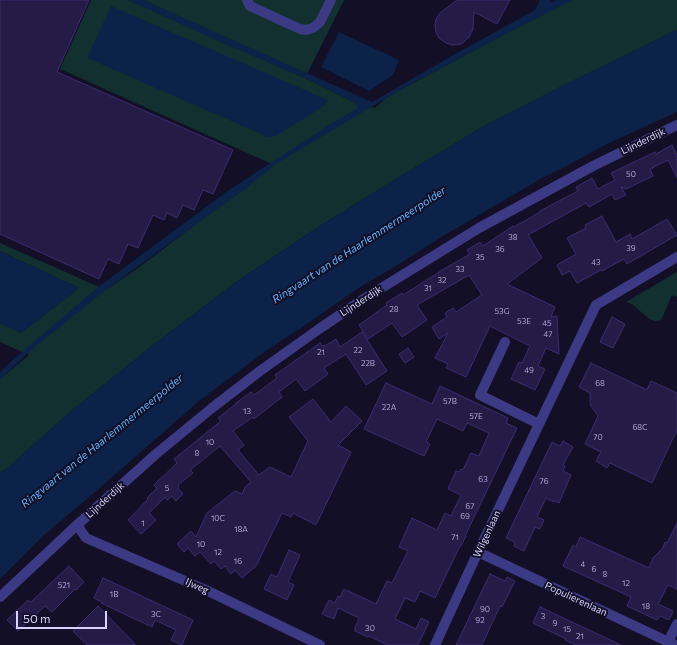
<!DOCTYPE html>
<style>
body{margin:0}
#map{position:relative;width:677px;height:645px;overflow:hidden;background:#130f26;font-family:Commissioner,sans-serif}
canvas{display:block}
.scale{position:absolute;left:16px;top:611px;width:91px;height:18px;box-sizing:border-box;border:2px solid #d9d4ff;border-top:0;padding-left:5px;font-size:12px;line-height:14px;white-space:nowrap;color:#d9d4ff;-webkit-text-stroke:3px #130f26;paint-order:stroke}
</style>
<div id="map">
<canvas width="677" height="645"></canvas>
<div class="scale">50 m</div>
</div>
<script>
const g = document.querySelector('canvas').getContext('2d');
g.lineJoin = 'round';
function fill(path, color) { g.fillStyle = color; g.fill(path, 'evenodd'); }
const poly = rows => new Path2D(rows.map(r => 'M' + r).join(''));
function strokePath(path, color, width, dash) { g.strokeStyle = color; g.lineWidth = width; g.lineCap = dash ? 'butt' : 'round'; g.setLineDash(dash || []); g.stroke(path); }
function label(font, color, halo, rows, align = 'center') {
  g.font = font + ' Commissioner,sans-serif'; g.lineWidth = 4; g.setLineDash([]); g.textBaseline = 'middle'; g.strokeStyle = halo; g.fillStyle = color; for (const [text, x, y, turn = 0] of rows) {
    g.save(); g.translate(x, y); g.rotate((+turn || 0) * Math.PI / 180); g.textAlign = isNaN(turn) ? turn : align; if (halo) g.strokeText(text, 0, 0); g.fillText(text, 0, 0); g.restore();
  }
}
const green = poly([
 [91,0,128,0,305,78,355,103,375,108,386,98,398,91,569,0,677,0,677,30,570,82,482,127,409,171,318,227,236,282,157,342,76,407,6,469,0,473,0,379,29,355,0,342,0,323,21,333,79,288,0,251,0,243,106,290,138,268,274,165,60,69],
 [143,0,344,0,307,74],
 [677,272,677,297,672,295,663,316,661,320,657,321,654,321,648,318,632,304,626,302]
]);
const water = poly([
 [128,0,143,0,372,102,448,58,535,10,540,0,550,0,552,2,556,0,572,0,467,54,398,91,274,165,248,187,152,256,106,290,36,346,0,379,0,372,17,356,98,287,229,190,329,125,358,108,355,103,305,78,227,45],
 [111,6,328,100,324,106,276,136,268,137,252,130,87,58],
 [677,30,677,112,605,145,563,168,542,178,433,242,393,268,360,287,295,332,271,347,199,401,95,492,43,536,0,579,0,473,6,469,76,407,157,342,236,282,318,227,409,171,482,127,570,82],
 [339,32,399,60,393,75,369,91,321,67],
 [0,251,79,288,21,333,0,323]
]);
const building = poly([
 [0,0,89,0,57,72,233,150,213,194,203,190,194,210,183,205,177,218,167,213,164,220,153,215,138,248,128,244,119,264,108,259,99,279,0,234,0,0],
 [457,0,510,0,497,24,474,12,473,29,469,37,464,42,461,44,452,45,446,43,439,38,436,32,435,24,436,19,440,13,457,0],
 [672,145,677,155,677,178,668,160,650,169,653,176,626,189,621,187,626,195,615,200,612,194,589,207,586,203,528,235,542,258,507,284,555,307,551,317,557,316,559,354,546,348,538,366,545,369,535,390,511,379,519,362,522,363,530,346,490,326,466,377,446,368,448,364,435,358,448,333,439,339,432,327,447,317,445,313,453,308,456,312,482,295,469,275,417,305,427,320,402,337,392,323,368,339,359,325,387,305,386,303,402,293,403,295,444,269,470,254,467,250,480,242,483,246,513,226,514,227,540,212,540,211,578,191,576,187,592,178,598,189,615,180,611,173,655,152,656,154,672,145],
 [602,216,616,242,630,234,632,239,667,219,677,235,627,264,624,259,602,271,601,270,577,283,570,271,562,275,557,265,576,254,567,238,586,228,585,225,602,216],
 [612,317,625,324,613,348,600,342,612,317],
 [362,332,387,371,366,385,346,354,324,368,328,374,305,391,296,379,279,392,282,397,254,419,253,417,233,431,244,445,238,450,259,475,270,467,291,477,308,441,289,417,313,399,331,422,346,406,362,421,338,445,351,452,316,525,293,513,291,517,282,513,256,566,242,578,235,570,231,574,225,566,221,569,214,561,211,564,200,552,195,556,188,548,184,552,177,544,191,531,196,537,207,513,235,491,242,494,245,487,251,482,220,446,190,470,193,473,178,485,179,486,178,488,183,494,176,501,172,496,167,500,165,497,149,513,156,520,141,534,128,520,148,499,147,498,157,488,154,485,177,463,174,459,221,421,218,418,236,404,236,403,251,392,254,395,277,378,275,375,320,343,322,346,325,345,325,346,336,339,340,347,362,332],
 [408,348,414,357,405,363,399,354,408,348],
 [591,363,647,390,651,381,677,393,677,430,652,483,610,463,607,468,596,461,601,452,585,444,598,416,591,406,590,402,590,393,579,387,591,363],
 [386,383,432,404,440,386,508,418,506,423,517,428,465,536,466,536,461,546,460,546,435,598,420,591,415,602,405,598,395,619,416,629,421,618,429,622,418,645,387,645,369,636,368,637,355,631,355,628,359,618,338,608,334,619,322,614,329,600,335,603,338,596,340,597,344,589,376,604,387,581,392,583,408,551,399,547,412,518,437,530,445,513,451,516,461,495,448,489,456,471,459,472,461,469,463,470,471,453,479,456,489,433,467,423,463,431,437,419,426,442,430,444,424,456,364,429,386,383],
 [563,441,573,447,563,465,565,466,563,471,571,475,559,503,555,501,554,502,546,498,537,517,544,520,540,529,535,527,524,551,514,546,515,542,506,538,552,442,560,446,563,441],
 [677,523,677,589,668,585,658,604,673,611,669,620,660,616,657,620,627,606,631,597,563,566,573,545,576,547,580,537,649,568,653,558,663,548,665,542,667,543,677,523],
 [289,550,300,555,288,582,294,585,287,600,264,589,271,574,277,577,289,550],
 [69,566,84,582,76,590,75,589,52,612,45,606,18,631,7,620,28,600,31,602,69,566],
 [490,574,505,581,507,577,515,581,502,607,500,606,482,645,456,645,490,574],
 [103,578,193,620,182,645,171,640,176,630,155,620,152,627,101,603,102,602,94,598,103,578],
 [98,606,136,645,87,645,73,631,98,606],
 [540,607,589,630,621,645,576,645,565,640,566,639,533,623,540,607]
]);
const minor = poly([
 [247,0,250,6,300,29,306,30,313,28,320,22,331,0],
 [505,342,480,395,539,424],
 [77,525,86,538,206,590,320,645],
 [478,552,675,645],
 [0,597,77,525,156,454,212,408,260,371,319,329,362,300,479,228,593,166,677,125],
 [668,642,677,624],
 [435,645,478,552,596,305,677,257]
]);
const numberNames = [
 ["50",631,174],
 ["38",513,237],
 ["39",631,248],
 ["36",500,249],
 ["35",480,257],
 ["43",596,262],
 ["33",460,269],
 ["32",442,280],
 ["31",428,288],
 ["28",394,309],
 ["53G",502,311],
 ["53E",524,321],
 ["45",547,323],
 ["47",548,334],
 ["22",358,350],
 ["21",321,352],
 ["22B",368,363],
 ["49",529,370],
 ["68",600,383],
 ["57B",450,401],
 ["22A",389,407],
 ["13",247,411],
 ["57E",476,416],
 ["68C",640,427],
 ["70",598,437],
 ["10",210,442],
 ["8",197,453],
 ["63",483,479],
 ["76",544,481],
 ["5",167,488],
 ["67",470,506],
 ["69",465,516],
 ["10C",218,518],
 ["1",143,523],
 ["18A",241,529],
 ["71",455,537],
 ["10",201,544],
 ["12",218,552],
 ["16",238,561],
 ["4",583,564],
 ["6",594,569],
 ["8",605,574],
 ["12",626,583],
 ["521",64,585],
 ["1B",114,594],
 ["18",646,606],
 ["90",485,609],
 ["3C",156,614],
 ["3",543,616],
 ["92",480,620],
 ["9",555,623],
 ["30",370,628],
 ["15",567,629],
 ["21",580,636]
];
const streetNames = [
 ["Lijnderdijk",643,141,-26],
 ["Lijnderdijk",361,301,-33],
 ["Lijnderdijk",105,500,-42],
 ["Wilgenlaan",487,534,-65],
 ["IJweg",197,586,24],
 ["Populierenlaan",576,599,25]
];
const waterNames = [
 ["Ringvaart van de Haarlemmermeerpolder",359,245,-33],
 ["Ringvaart van de Haarlemmermeerpolder",102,441,-39]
];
fill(green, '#12302f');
fill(water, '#0c2248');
fill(building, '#241b47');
strokePath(building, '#3b2d73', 1);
strokePath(minor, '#3d3a85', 10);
label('8px', '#aca6d1', null, numberNames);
label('10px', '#d9d4ff', '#130f26', streetNames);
label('italic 11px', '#62b6ff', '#130f26', waterNames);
</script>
